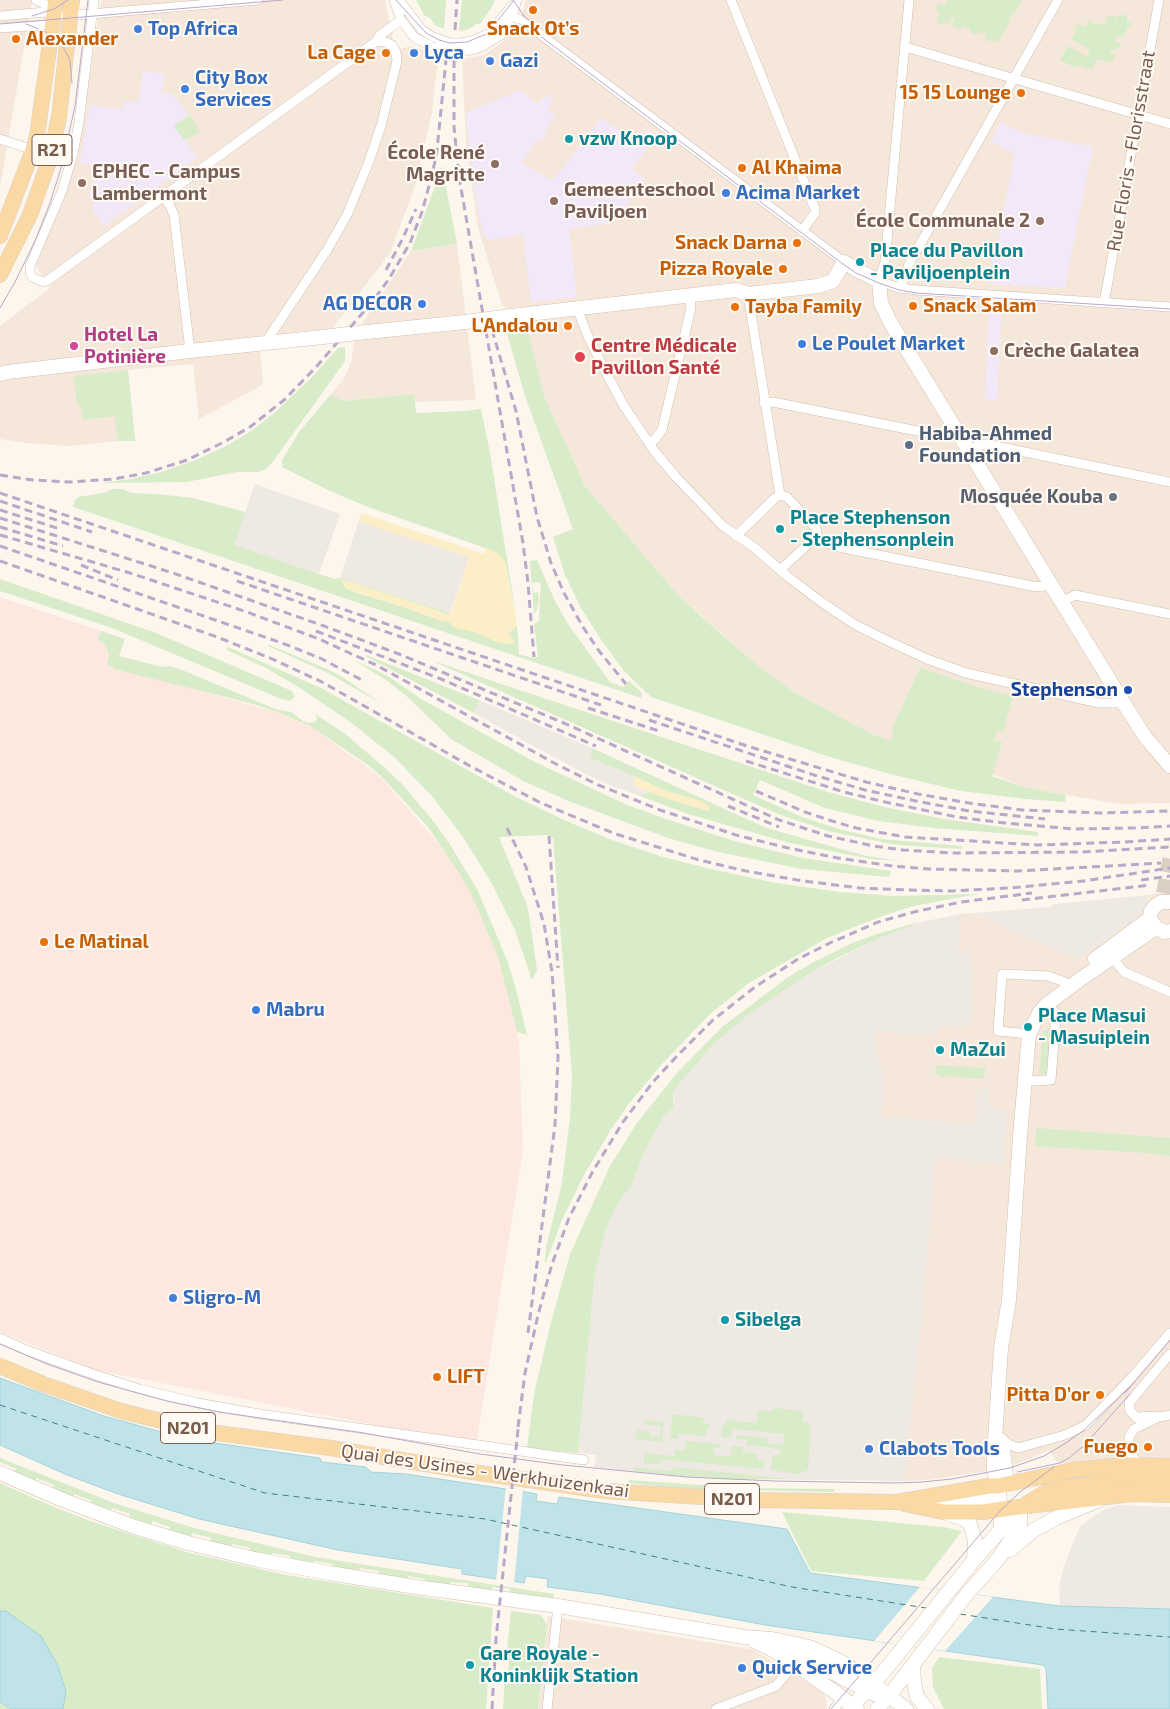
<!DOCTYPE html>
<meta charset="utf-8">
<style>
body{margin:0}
canvas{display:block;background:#fdf6ec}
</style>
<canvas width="1170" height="1709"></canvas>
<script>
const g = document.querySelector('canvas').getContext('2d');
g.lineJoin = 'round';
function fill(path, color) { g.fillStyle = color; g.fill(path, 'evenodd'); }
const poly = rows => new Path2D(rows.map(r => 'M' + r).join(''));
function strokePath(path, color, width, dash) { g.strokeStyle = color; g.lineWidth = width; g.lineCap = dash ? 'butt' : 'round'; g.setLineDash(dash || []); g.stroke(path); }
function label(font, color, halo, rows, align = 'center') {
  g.font = font + ' "Exo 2",sans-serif'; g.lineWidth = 4; g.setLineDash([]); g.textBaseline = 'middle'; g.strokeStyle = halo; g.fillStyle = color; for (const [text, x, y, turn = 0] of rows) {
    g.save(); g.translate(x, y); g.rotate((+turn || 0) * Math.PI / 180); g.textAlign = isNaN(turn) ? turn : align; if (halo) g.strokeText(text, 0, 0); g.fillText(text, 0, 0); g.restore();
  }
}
const residential = poly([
 [0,0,32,0,0,187],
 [101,0,385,0,395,50,412,46,438,56,432,113,415,186,390,253,333,328,259,337,263,382,261,386,199,419,193,364,128,370,135,441,118,441,69,446,26,443,0,439,0,326,50,288,36,266,77,161],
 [526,0,1170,0,1170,803,1118,804,1023,787,994,775,952,764,872,734,792,691,750,659,677,594,585,486,544,396,527,327,502,305,478,228,466,144,462,59,484,55,505,40,516,26,524,9],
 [457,244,476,400,415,402,414,394,342,401,331,394,343,380,348,370,352,359,353,346,363,322,411,251],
 [1170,891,1170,1458,1165,1461,1071,1466,1056,1461,1049,1450,1022,1462,999,1469,928,1480,904,1481,919,1347,936,1160,1008,1110,989,1108,978,1089,976,1124,881,1117,874,1032,938,1035,939,1026,964,1027,974,975,972,975,972,954,959,953,961,914,973,913,1006,929,1080,959,1149,900,1148,895],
 [548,1616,751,1649,757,1652,822,1692,826,1697,827,1708,827,1709,538,1709]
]);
const commercial = poly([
 [0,597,125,639,114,667,280,713,310,726,381,777,442,848,461,876,474,900,498,957,519,1041,523,1151,476,1445,95,1370,0,1332]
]);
const industrial = poly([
 [255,484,340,514,319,574,233,545],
 [361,513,472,550,450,613,340,578],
 [479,700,592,748,590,758,634,776,634,786,649,792,640,796,612,786,589,776,528,743,474,713],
 [1148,895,1147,906,1140,915,1080,959,1006,929,973,913,1051,907,1054,904],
 [961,914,959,952,972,954,972,974,974,975,972,1025,964,1025,964,1027,939,1026,938,1035,874,1032,884,1083,881,1117,976,1124,978,1089,990,1090,989,1108,1008,1110,1004,1163,939,1159,936,1160,919,1347,904,1481,733,1479,670,1475,594,1467,596,1455,578,1453,595,1273,606,1229,615,1208,631,1186,645,1151,663,1117,674,1107,674,1090,715,1043,744,1017,808,974,879,938,911,926,915,923],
 [1117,1505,1170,1507,1170,1609,1060,1606,1059,1585,1064,1567,1074,1540,1081,1525,1105,1509]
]);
const education = poly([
 [143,71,165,74,161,93,173,94,189,115,174,126,197,158,104,226,91,207,98,201,88,198,96,173,101,176,101,180,102,180,106,169,80,162,90,105,123,110,124,101,139,102],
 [520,90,538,104,545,96,548,98,553,93,555,95,551,100,553,102,547,109,556,116,545,130,548,133,541,142,538,139,521,162,553,181,601,118,620,131,621,130,637,141,646,129,657,136,632,169,645,179,613,223,569,229,577,297,531,302,523,235,487,240,485,234,483,234,473,183,466,113],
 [1001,122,1023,133,1093,147,1065,288,991,284,992,248,998,240,1015,154,991,141],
 [989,307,1002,308,997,400,985,400]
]);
const green = poly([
 [416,0,446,0,444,29,435,25,430,18,424,15],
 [462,0,495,0,492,7,480,24,476,24,469,29,459,31],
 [946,0,1022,0,1015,13,1013,12,1008,20,1011,22,997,42,985,40,986,34,979,32,978,35,970,32,970,29,963,26,962,29,952,26,955,19,951,18,949,24,945,22,944,25,936,23,940,13,937,12,937,4,946,5],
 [1127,15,1127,23,1131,22,1131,27,1128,26,1125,34,1122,37,1116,35,1115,41,1121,43,1120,48,1116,47,1115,51,1111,50,1110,54,1115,55,1113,62,1096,59,1093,69,1082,67,1082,66,1078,64,1077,67,1072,66,1060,60,1068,46,1088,57,1089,49,1071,39,1076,31,1074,30,1078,23,1087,28,1087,21,1093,21,1093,24,1107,23,1107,16,1115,16,1115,18,1117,18,1117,16],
 [189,115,200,131,189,139,188,138,184,140,174,126],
 [442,166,457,244,411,251,436,184],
 [527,327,544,396,585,486,677,594,703,618,750,659,792,691,872,734,892,741,893,726,920,668,981,688,1013,696,1003,732,997,731,994,740,1002,742,992,776,1023,787,1066,795,1065,802,1026,799,961,791,890,774,833,758,651,697,623,670,600,638,581,608,565,575,553,537,573,529,525,396,506,330],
 [345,347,345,361,343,364,272,463,266,469,259,472,237,472,186,482,100,483,131,479,161,472,193,461,226,446,251,431,273,414,311,378,338,348],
 [128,370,135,441,118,441,115,416,83,420,81,407,77,405,74,376],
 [331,394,342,401,414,394,416,413,464,411,481,409,490,453,516,616,505,561,494,551,365,506,326,489,282,467,282,460,299,432],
 [113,489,123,489,131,493,156,494,193,498,245,512,234,545,319,574,335,579,340,578,450,613,445,615,436,610,342,580,344,586,354,592,407,608,442,621,449,622,456,628,475,632,498,642,509,644,511,637,508,635,512,629,517,626,519,654,532,658,538,657,534,624,539,621,540,592,541,591,540,582,532,583,534,593,538,592,539,600,537,610,534,614,530,561,537,560,554,599,568,624,610,682,623,687,629,681,642,693,641,698,73,507,75,500,78,497,108,492,109,490],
 [0,579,156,633,292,691,295,697,290,701,281,699,112,628,0,591],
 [101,631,125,639,119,656,162,667,169,666,180,669,278,710,291,712,303,721,309,723,315,722,317,719,315,714,344,733,384,767,403,785,434,822,449,843,477,889,507,960,515,985,527,1035,517,1032,498,957,474,900,461,876,428,827,381,776,368,765,310,726,280,713,253,704,114,669,114,667,107,665,109,656,108,650,102,642,98,640],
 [267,644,327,669,341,676,382,704,328,673,270,647],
 [228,647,321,688,516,797,564,820,612,840,663,857,715,870,776,883,840,892,894,896,978,894,913,906,877,918,827,938,749,983,709,1015,661,1065,628,1105,612,1128,584,1175,561,1222,546,1263,545,1263,546,1247,562,1183,570,1117,572,1075,553,838,548,835,499,837,528,908,537,970,532,980,515,930,491,882,463,837,431,795,394,757,353,724,300,688,266,668,227,650],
 [366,655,479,700,474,713,365,656],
 [354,660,388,676,421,699,535,762,625,804,663,818,734,841,803,858,891,871,889,877,802,869,718,852,668,838,571,802,523,781,451,739,411,700,389,682],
 [437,662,501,684,828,792,884,807,944,819,1038,832,1038,836,934,828,879,821,825,808,760,780,753,795,802,817,839,829,881,839,962,846,962,849,897,845,828,831,778,814,437,663],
 [592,748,764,827,837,848,867,856,901,861,871,859,790,843,688,814,640,796,649,792,674,801,709,810,678,795,668,792,622,771,590,758],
 [915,923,911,926,879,938,837,958,808,974,771,999,744,1018,715,1043,674,1090,673,1097,674,1107,663,1117,645,1151,631,1186,615,1208,606,1229,595,1273,578,1453,527,1448,534,1394,550,1326,570,1254,610,1166,637,1123,677,1073,722,1027,788,977,814,962,850,944,877,934],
 [1051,1027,1046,1075,1039,1074,1043,1032],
 [936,1065,985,1068,985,1074,983,1079,946,1076,946,1078,941,1077,941,1076,935,1075],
 [1036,1128,1170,1138,1170,1156,1146,1153,1035,1146],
 [774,1408,803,1411,803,1422,811,1423,808,1470,798,1474,771,1470,772,1455,780,1455,780,1449,747,1445,747,1440,736,1439,736,1435,767,1438,768,1444,783,1445,784,1434,732,1429,731,1438,721,1437,723,1425,726,1425,726,1420,756,1423,758,1410,773,1411],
 [673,1414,704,1418,703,1423,710,1424,705,1436,679,1434,678,1439,670,1438],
 [644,1420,664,1422,662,1442,636,1439,637,1430,650,1432,650,1436,660,1437,661,1426,643,1424],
 [686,1441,720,1444,720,1448,714,1447,714,1455,731,1456,732,1446,743,1447,743,1452,757,1454,757,1460,764,1461,764,1469,660,1459,659,1464,644,1463,644,1453,674,1456,675,1450,685,1451],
 [0,1458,114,1503,194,1528,315,1557,554,1594,553,1599,509,1593,510,1589,492,1587,492,1591,468,1588,468,1583,451,1582,450,1586,425,1583,425,1579,408,1576,407,1580,379,1576,379,1571,360,1568,359,1573,333,1568,333,1564,314,1561,313,1565,290,1561,290,1556,272,1553,271,1557,250,1553,250,1548,232,1544,231,1548,210,1543,211,1538,192,1533,191,1538,169,1531,170,1527,152,1521,151,1526,129,1519,130,1514,112,1508,111,1512,90,1505,92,1501,74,1494,72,1498,52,1490,54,1485,36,1478,34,1482,14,1473,16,1469,0,1462],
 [634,1467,670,1471,673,1467,789,1479,733,1479,670,1475,634,1471],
 [629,1480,744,1488,834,1489,834,1492,689,1489,628,1483],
 [0,1483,54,1507,93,1522,190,1553,286,1575,493,1608,486,1709,0,1709],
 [782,1512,943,1527,962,1531,924,1581,811,1571],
 [511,1611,541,1615,547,1625,538,1709,503,1709,505,1673,508,1673,509,1661,506,1660],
 [939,1657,1040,1669,1042,1709,944,1709,933,1687,932,1668]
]);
const sand = poly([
 [361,513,484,554,486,547,500,555,505,561,507,568,507,575,516,616,517,626,512,629,508,635,516,642,509,644,494,641,475,632,453,627,449,622,442,621,407,608,347,589,341,579,437,610,447,615,452,610,469,557,369,525,359,520],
 [634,776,668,792,702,801,710,808,709,811,674,801,634,786]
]);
const water = poly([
 [0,1378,104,1416,187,1439,320,1458,322,1462,366,1467,371,1472,406,1474,526,1492,537,1494,536,1501,557,1504,559,1497,787,1529,810,1573,1060,1606,1170,1609,1170,1709,1048,1709,1046,1669,1043,1665,765,1625,600,1594,547,1587,548,1579,526,1576,524,1583,462,1574,462,1569,338,1550,199,1519,118,1494,67,1475,0,1445,0,1378],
 [0,1611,6,1611,41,1636,58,1666,66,1692,63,1709,11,1709,0,1702,0,1611]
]);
const pier = poly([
 [506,1486,523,1489,514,1584,496,1582],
 [920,1587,993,1597,945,1651,874,1641]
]);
const ferry = poly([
 [0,1405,265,1493,485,1519,792,1587,926,1608],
 [960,1614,1055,1629,1170,1637]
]);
const secondaryTunnel = poly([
 [1163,893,1170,856]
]);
const street = poly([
 [36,0,44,4,52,15],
 [94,0,79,122,73,154,62,191,30,266,30,272,32,277,43,282,47,281,377,41,379,36,401,20],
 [394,0,401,20,414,37,432,47,457,51,472,50,483,46,501,35,512,15,517,0],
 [399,0,422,30,433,37,450,43,461,43,472,41,507,25],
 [731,0,815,209,815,213,802,231],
 [909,0,885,262,879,281,900,288,916,290,1170,307],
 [512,15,528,25,844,262],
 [0,16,46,12,53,17],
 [0,28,45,25,53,17,258,0],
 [492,30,513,5],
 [905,47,1170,124],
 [0,139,33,150],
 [164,197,170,206,174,215,190,351],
 [900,288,909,264,1058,0],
 [748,294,780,495],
 [1104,303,1159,0],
 [577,308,587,334,605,371,624,406,655,452,676,477,723,526,755,548,787,576,820,601,854,624,886,640,927,659,966,673,1099,703,1124,703],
 [265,343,327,250,347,215,368,164,381,126,397,61,396,52,392,45,386,42,377,41],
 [764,403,773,402,942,436,956,429],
 [650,444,656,438,662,430,691,308,690,295],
 [969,451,977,446,986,444,1170,482],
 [780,495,787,497,816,528,817,536],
 [736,536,775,498,780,495],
 [817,536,821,540,834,546,1032,586,1041,587,1050,582],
 [780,570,817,536],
 [1062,602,1075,595,1170,614],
 [1112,957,1124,972,1170,992],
 [1029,1034,998,1031,1002,974,1048,976,1065,982],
 [1025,1079,1034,1081,1051,1080,1056,1016,1054,1011,1046,1005],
 [0,1338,26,1350,93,1374,139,1389,198,1403,259,1414,584,1460],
 [1159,1417,1144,1416,1137,1418,1130,1411,1129,1403,1170,1354],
 [1002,1438,1008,1444,1018,1448,1065,1435,1086,1425,1133,1376,1170,1333],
 [1140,1465,1131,1454,1129,1447,1129,1437,1134,1429,1159,1417,1170,1415],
 [547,1709,558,1606],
 [716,1709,776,1686,797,1661],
 [834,1709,843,1698]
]);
const secondary = poly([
 [511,316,736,290,748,294,818,286,833,281,844,262,857,270,879,281,881,303,890,322,1131,715,1146,738,1170,766],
 [348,334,465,322],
 [0,374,8,372,190,351,323,337],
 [1170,902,1161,902,1155,906,1151,911,1150,918,1156,928,1165,932,1170,931],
 [1095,959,1150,918],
 [0,1473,63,1500,135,1527,188,1543,259,1560,329,1573,416,1587,558,1606,744,1637,772,1639,797,1644,812,1648,838,1660,864,1676,906,1709],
 [998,1486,1006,1474,1002,1443],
 [919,1505,988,1498,999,1490],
 [946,1513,964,1519,970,1524,975,1540,974,1560],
 [1001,1528,999,1490,994,1471,994,1454,1001,1348,1009,1300,1020,1136,1029,1034,1039,1013,1046,1005,1082,978,1156,928],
 [1010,1550,1034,1530,1056,1518,1099,1500],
 [754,1641,771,1649,794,1664,835,1692,857,1709],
 [783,1652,806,1659,874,1694],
 [913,1665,914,1682,917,1697,927,1709],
 [850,1709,885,1670,974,1560,1020,1508],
 [877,1709,889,1696,967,1594,999,1558,1020,1525,1020,1508]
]);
const primary = poly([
 [0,236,33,150,37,136,56,0],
 [0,275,30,215,50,158,59,117,72,0],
 [0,1366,43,1384,121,1411,202,1431,331,1448,473,1472,605,1491,751,1500,897,1502,989,1486,998,1486,1073,1470,1125,1465,1170,1466],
 [905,1504,943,1512,983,1512,1010,1508,1133,1494,1170,1495],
 [1026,1504,1046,1492,1061,1488,1129,1479,1170,1480]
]);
const tram = poly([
 [396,0,426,33,439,40,450,43,467,42,508,25,520,24,531,29,843,264,856,273,879,283,899,290,916,293,1170,309],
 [513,0,524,16,537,28],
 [32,16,54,9,68,0],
 [0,24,283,0],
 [26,24,46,32,63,47,70,60,72,83],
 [491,29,514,0],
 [0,308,15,282,35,241,50,203,62,165,75,106,88,0],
 [0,1344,47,1364,98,1382,167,1401,219,1412,364,1433,480,1454,563,1465,687,1477,774,1481,893,1483,922,1482,952,1479,1010,1468,1044,1456,1066,1443,1084,1430,1130,1387],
 [1125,1393,1170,1340],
 [1082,1448,1130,1394],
 [1017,1472,1060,1463,1069,1458,1087,1443],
 [831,1709,1000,1511,1020,1492,1054,1467]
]);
const rail = poly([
 [455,30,457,0],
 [454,60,454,127,459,177,523,543,528,583,534,657],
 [386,270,403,238,416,209],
 [492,330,516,411,537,517,551,563,564,593,583,627,599,651,626,684],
 [0,475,33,480,70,482,114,479,146,473,187,460,224,442,250,427,284,400,317,366,372,302,389,279,410,243,422,212,433,171,437,150,446,60],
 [0,493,747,746,866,782,918,794,969,803,1022,810,1099,813,1170,811],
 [0,501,92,532],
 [0,510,60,529],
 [0,518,173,573,324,626,399,654,566,724,748,806,779,820,828,836,874,846,903,850,954,853,1081,852,1170,847],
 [0,527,63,546],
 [0,535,130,573,247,612,319,639,376,665,556,764,596,784,660,810,736,835,788,848,838,858,892,866,929,869,1018,871,1161,863],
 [0,546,282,643,320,658,362,680],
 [0,561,217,637,270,658,322,682,470,766,541,803,613,833,699,860,746,871,803,881,860,888,911,890,952,891,1009,888,1083,881,1170,868],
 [81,565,118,580],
 [237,581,601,705],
 [316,631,441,679,596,746],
 [588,708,659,731],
 [649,720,814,775,865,790,916,801,969,811,1045,819],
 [746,761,844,792,885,802,957,817,1005,823,1074,829,1135,828,1170,826],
 [756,791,805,812,832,821,856,828,905,837,1038,845,1124,842,1170,839],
 [728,806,779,827],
 [507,828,526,867,544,924,552,972,558,1057,555,1125,528,1333],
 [549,836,558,968],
 [1141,880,1170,876],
 [1022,900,1151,885],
 [518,1427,525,1373,538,1315,552,1264,569,1218,593,1171,623,1122,653,1082,677,1056,713,1020,755,987,798,959,830,943,878,922,914,912,961,902,1032,893],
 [492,1709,496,1639,519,1420]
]);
const secondaryBridge = poly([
 [465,322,511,316],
 [323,337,348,334]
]);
const markers = [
 [533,10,5,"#e8710a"],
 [138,29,5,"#3f7fe0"],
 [16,39,5,"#e8710a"],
 [386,53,5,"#e8710a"],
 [414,53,5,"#3f7fe0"],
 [490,61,5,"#3f7fe0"],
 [185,89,5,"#3f7fe0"],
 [1021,93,5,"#e8710a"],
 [569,139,5,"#0f9aa8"],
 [495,164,5,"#8d6e63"],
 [742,168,5,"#e8710a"],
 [82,183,5,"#8d6e63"],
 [726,193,5,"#3f7fe0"],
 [554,201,5,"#8d6e63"],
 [1040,221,5,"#8d6e63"],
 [797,243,5,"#e8710a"],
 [860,262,5,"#0f9aa8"],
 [783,269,5,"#e8710a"],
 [422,304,5,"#3f7fe0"],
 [913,306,5,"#e8710a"],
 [735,307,5,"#e8710a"],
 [568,326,5,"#e8710a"],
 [802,344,5,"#3f7fe0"],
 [74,346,5,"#d1479c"],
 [994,351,5,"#8d6e63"],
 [580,357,6,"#e0444e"],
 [909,445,5,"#5c6f8a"],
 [1113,497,5,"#6b7280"],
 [780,529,5,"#0f9aa8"],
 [1128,690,5,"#1a4fb4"],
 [44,942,5,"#e8710a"],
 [256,1010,5,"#3f7fe0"],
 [1028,1027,5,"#0f9aa8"],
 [940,1050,5,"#0f9aa8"],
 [173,1298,5,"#3f7fe0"],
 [725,1320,5,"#0f9aa8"],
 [437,1377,5,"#e8710a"],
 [1100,1395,5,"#e8710a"],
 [1148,1447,5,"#e8710a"],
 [869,1449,5,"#3f7fe0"],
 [470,1665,5,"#0f9aa8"],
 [742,1668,5,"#3f7fe0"]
];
const shields = [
 [52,150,40],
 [188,1428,55],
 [732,1499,55]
];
const shieldNames = [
 ["R21",52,150],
 ["N201",188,1428],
 ["N201",732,1499]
];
const shopNames = [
 ["Top Africa",148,29],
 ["Lyca",424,53],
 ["Gazi",500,61],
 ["City Box",195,78],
 ["Services",195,100],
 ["Acima Market",736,193],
 ["AG DECOR",412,304,"right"],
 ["Le Poulet Market",812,344],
 ["Mabru",266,1010],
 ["Sligro-M",183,1298],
 ["Clabots Tools",879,1449],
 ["Quick Service",752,1668]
];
const foodNames = [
 ["Snack Ot’s",533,29,"center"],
 ["Alexander",26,39,"left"],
 ["La Cage",376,53],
 ["15 15 Lounge",1011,93],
 ["Al Khaima",752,168,"left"],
 ["Snack Darna",787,243],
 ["Pizza Royale",773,269],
 ["Snack Salam",923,306,"left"],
 ["Tayba Family",745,307,"left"],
 ["L'Andalou",558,326],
 ["Le Matinal",54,942,"left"],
 ["LIFT",447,1377,"left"],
 ["Pitta D’or",1090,1395],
 ["Fuego",1138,1447]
];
const cultureNames = [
 ["vzw Knoop",579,139],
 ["Place du Pavillon",870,251],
 ["- Paviljoenplein",870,273],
 ["Place Stephenson",790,518],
 ["- Stephensonplein",790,540],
 ["Place Masui",1038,1016],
 ["- Masuiplein",1038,1038],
 ["MaZui",950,1050],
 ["Sibelga",735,1320],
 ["Gare Royale -",480,1654],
 ["Koninklijk Station",480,1676]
];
const streetNames = [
 ["Rue Floris - Florisstraat",1131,151,-80],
 ["Quai des Usines - Werkhuizenkaai",485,1471,8]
];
const educationNames = [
 ["École René",485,153,"right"],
 ["Magritte",485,175,"right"],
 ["EPHEC – Campus",92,172],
 ["Lambermont",92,194],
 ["Gemeenteschool",564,190],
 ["Paviljoen",564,212],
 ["École Communale 2",1030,221,"right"],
 ["Crèche Galatea",1004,351]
];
const hotelNames = [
 ["Hotel La",84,335],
 ["Potinière",84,357]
];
const healthNames = [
 ["Centre Médicale",591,346],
 ["Pavillon Santé",591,368]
];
const serviceNames = [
 ["Habiba-Ahmed",919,434],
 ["Foundation",919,456]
];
const worshipNames = [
 ["Mosquée Kouba",1103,497]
];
const transitNames = [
 ["Stephenson",1118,690]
];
fill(residential, '#f5e8da');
fill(commercial, '#fde8e0');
fill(industrial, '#efe9e4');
fill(education, '#f3e8fa');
fill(green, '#d8ecc9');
fill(sand, '#fcefc7');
fill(water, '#bfe3e8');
strokePath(water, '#a5d3da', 1);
fill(pier, '#fdf6ec');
strokePath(ferry, '#437c86', 1, [6, 5]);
strokePath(secondaryTunnel, '#dcd0c4', 14, [14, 7]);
strokePath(street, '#d1beb0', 10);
strokePath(secondary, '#d6c0b0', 15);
strokePath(primary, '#dad1cd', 16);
strokePath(street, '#fff', 9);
strokePath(secondary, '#fff', 14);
strokePath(primary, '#fbd9a5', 15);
strokePath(tram, '#b9a8c9', 1);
strokePath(rail, '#b9a8c9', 3, [8, 5]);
strokePath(secondaryBridge, '#d6c0b0', 15, []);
strokePath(secondaryBridge, '#fff', 14);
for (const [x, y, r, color] of markers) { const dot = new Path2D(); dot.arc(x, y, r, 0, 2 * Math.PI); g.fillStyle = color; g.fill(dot); strokePath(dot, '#fffaf3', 2); }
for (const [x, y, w] of shields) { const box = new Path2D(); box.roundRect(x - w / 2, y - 15.5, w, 31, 4); g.fillStyle = '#fffaf3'; g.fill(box); strokePath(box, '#7a5c4d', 1); }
label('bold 18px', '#7a5c4d', null, shieldNames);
label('bold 19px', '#366cbe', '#fffaf3', shopNames, 'left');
label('bold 19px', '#c56008', '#fffaf3', foodNames, 'right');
label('bold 19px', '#0d838f', '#fffaf3', cultureNames, 'left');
label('19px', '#7a5c4d', '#fffaf3', streetNames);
label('bold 19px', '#785e54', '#fffaf3', educationNames, 'left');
label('bold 19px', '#b23c85', '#fffaf3', hotelNames, 'left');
label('bold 19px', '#be3a42', '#fffaf3', healthNames, 'left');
label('bold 19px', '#4e5e75', '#fffaf3', serviceNames, 'left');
label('bold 19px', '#5b616d', '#fffaf3', worshipNames, 'right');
label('bold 19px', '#164399', '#fffaf3', transitNames, 'right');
</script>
